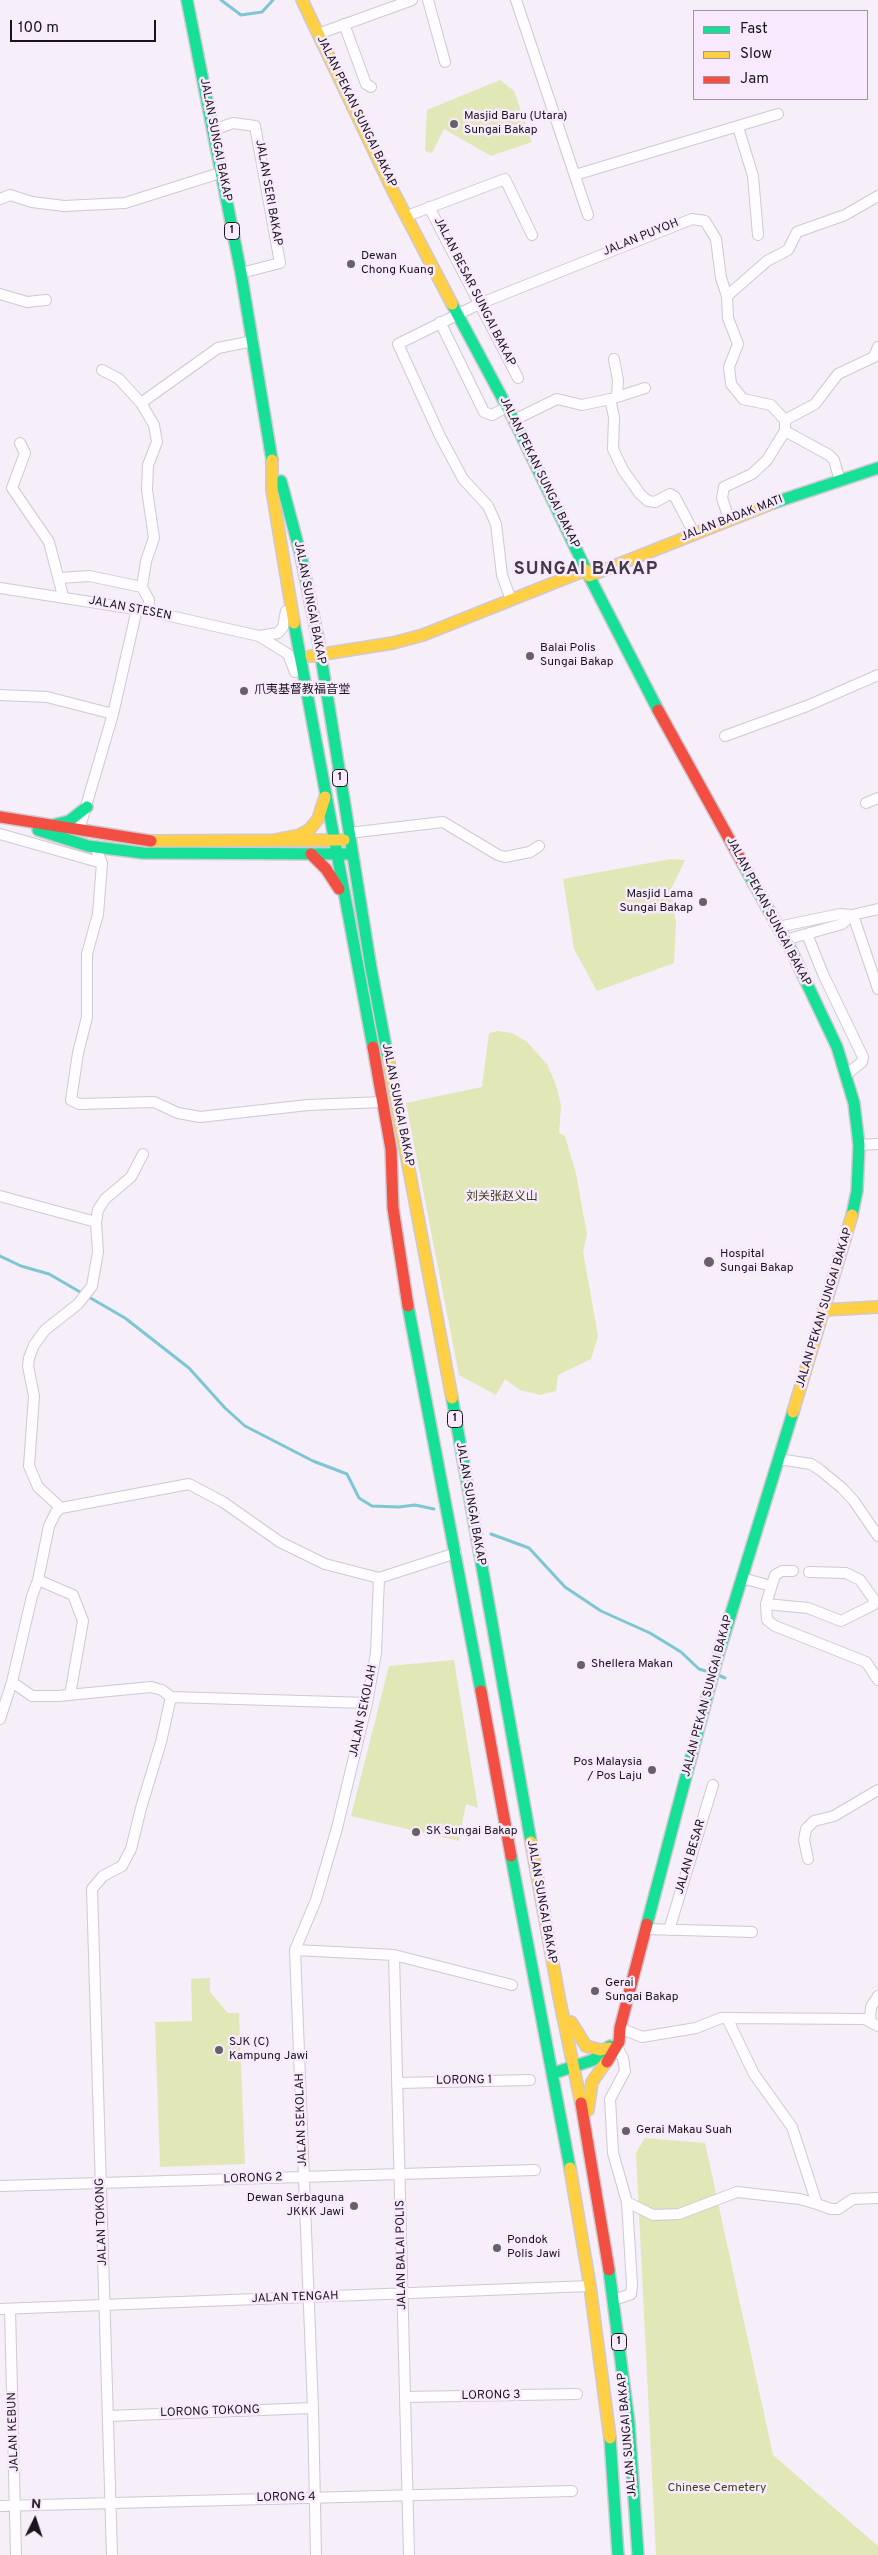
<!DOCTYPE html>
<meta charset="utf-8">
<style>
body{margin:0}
#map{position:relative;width:878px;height:2555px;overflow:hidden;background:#f6eef8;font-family:Overpass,sans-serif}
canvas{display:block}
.legend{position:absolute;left:693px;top:10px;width:175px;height:90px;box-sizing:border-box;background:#f8eafc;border:1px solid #9f95a2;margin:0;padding:6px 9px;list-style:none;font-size:15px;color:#19151b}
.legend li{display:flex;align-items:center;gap:10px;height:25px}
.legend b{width:25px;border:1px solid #9f95a2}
.north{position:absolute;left:10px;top:2495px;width:50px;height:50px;-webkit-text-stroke:4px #f8eafc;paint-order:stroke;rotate:4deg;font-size:14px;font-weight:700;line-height:20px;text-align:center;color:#19151b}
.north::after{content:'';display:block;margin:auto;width:18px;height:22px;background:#19151b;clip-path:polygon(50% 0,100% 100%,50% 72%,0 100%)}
.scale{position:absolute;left:10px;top:20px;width:146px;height:22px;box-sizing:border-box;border:2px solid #19151b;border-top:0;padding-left:6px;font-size:15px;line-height:18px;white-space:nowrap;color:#19151b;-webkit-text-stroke:4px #f8eafc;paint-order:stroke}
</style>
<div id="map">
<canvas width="878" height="2555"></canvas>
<ul class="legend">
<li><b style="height:6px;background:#16e098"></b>Fast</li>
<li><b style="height:6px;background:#ffcf43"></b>Slow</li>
<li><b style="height:6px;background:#f24e42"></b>Jam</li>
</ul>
<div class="north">N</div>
<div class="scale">100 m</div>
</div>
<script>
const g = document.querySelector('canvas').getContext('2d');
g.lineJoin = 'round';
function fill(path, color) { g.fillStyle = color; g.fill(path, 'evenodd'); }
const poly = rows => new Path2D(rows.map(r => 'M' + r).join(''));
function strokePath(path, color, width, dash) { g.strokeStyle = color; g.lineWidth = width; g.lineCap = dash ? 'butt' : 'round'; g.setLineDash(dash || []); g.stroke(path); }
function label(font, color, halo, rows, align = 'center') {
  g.font = font + ' Overpass,"Noto Sans SC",sans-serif'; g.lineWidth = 5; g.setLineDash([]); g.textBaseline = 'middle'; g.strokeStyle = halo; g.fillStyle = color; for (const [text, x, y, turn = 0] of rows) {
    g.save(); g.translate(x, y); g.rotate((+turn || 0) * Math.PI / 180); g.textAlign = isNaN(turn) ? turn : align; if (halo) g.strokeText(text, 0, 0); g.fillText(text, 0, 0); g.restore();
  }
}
const green = poly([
 [500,80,514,91,532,142,491,156,444,129,432,153,425,151,427,110],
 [671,859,685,860,671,889,676,923,674,963,597,991,574,949,563,879],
 [498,1031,512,1033,526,1041,547,1064,556,1085,561,1105,559,1133,565,1136,576,1174,587,1234,583,1252,598,1336,591,1359,558,1375,556,1391,540,1395,520,1390,505,1379,496,1395,459,1375,406,1103,482,1087,489,1033],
 [454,1660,478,1808,466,1804,459,1841,351,1816,389,1666],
 [210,1978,210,1992,228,2013,239,2013,245,2164,160,2167,155,2022,192,2021,191,1979],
 [645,2138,705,2143,773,2455,878,2546,878,2555,656,2555,636,2153]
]);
const stream = poly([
 [221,0,241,15,262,12,273,0],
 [0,1256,21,1266,49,1274,125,1318,189,1368,225,1408,245,1426,313,1461,347,1474,359,1498,372,1506,399,1507,415,1505,434,1509],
 [491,1534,529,1548,565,1587,601,1611,650,1633,681,1652,699,1669,709,1672],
 [718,1675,725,1678]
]);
const street = poly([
 [428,0,445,62],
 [516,0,588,215],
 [344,24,366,84,371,87],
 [318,34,412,0],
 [738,127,753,176,758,235],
 [213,130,233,123,255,126,280,263,241,273],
 [575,175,778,114],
 [0,199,10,195,32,202,64,206,125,203,220,173],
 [429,207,518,378],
 [407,216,505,179,532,235],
 [0,294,27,302,46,300],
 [727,296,767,261,788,250,797,232,845,215,878,196],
 [440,322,484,412,492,415,507,407],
 [614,359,618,380,617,397],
 [102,370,119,379,141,403,154,425,157,442,148,465,147,490,154,538,146,561,142,587],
 [614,398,645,388],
 [141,403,218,348,253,341],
 [514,420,557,399,582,405,610,399,614,417,613,449,623,470,640,494,648,501,655,502,670,494,675,497,694,533],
 [785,420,815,404,838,374,874,357,878,347],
 [785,431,829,455,834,460,840,481],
 [20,443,25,453,12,488,49,542,63,596],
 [60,578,89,576,142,587,149,600,148,611],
 [0,588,148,611,259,636,288,654,295,672],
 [511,600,502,575,496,524,488,506,463,479,440,436,398,344,479,304,692,219,705,221,716,239,721,278,727,296,728,318,738,344,729,367,731,384,743,399,771,405,785,420,785,431,767,460,752,474,724,487,722,498,729,519],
 [259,636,278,633,283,627,286,611],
 [0,695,47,697,113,714],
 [725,736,807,706,878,675],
 [866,803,878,798],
 [79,830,113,714,137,609],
 [349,833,443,822,498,855,505,857,530,852,539,846],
 [0,834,102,863],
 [95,847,102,863,98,914,87,954,87,1017,78,1053,71,1100,79,1104,154,1102,178,1113,200,1117,308,1105,383,1102],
 [853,915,878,989],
 [778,927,840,914,852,915,878,909],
 [807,934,823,974,863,1057,862,1062,847,1074],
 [785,940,842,924,852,915],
 [859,1145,878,1144],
 [0,1196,96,1222],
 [778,1459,811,1464,820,1470,842,1488,854,1501,878,1536],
 [61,1508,38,1487,29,1466,34,1396,28,1366,29,1358,34,1345,45,1330,78,1304,92,1286,98,1252,96,1222,98,1210,105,1199,131,1177,143,1154],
 [793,1571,782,1571,775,1575,766,1604,767,1620,775,1626,866,1662,878,1680],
 [742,1578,771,1586],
 [38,1580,73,1595,83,1621,70,1695],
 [766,1604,808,1608,841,1621,873,1605,875,1601,860,1580,846,1573,809,1572],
 [12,1682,32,1696,58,1696,151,1687,162,1690,171,1697,161,1742,141,1808,131,1849,122,1866,103,1876,92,1889,112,2555],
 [171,1697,367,1703],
 [0,1719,12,1682,32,1596,38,1580,49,1526,56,1512,61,1508,189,1484,223,1502,280,1542,325,1564,379,1578,456,1553],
 [808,1859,804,1840,806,1829,814,1821,834,1816,878,1790],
 [646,1929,752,1932],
 [669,1930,713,1785],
 [295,1950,394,1955,512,1985],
 [394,1955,409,2555],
 [727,2018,754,2074,792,2127,817,2204,831,2209,838,2209,853,2199,878,2198],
 [870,2020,871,2007,878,1996],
 [620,2028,642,2037,696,2028,721,2018,865,2019,878,2026],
 [398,2083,530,2080],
 [0,2186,535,2170],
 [627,2202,653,2215,679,2214,737,2192,800,2199,817,2204],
 [614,2300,631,2294,632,2285,627,2202,613,2153,610,2099,625,2071,623,2058,617,2047],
 [0,2309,590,2286],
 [10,2309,16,2555],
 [405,2397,577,2394],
 [108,2416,313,2408],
 [0,2506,572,2491],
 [316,2555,313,2408,295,1950,316,1900,337,1828,367,1703,376,1653,379,1578]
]);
const fast = poly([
 [187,0,241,273,272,460],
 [452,304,514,420,589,576,658,710],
 [281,481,301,556,319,644,371,968,388,1058],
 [773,503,878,468],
 [294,623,373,1047],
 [53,825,69,821,87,807],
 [38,830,88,846,143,853,347,854],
 [743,864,790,948,837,1047,854,1103,859,1145,857,1191,852,1215],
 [408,1306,481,1691],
 [452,1398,531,1842],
 [511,1856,570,2168],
 [647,1924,717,1659,793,1412],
 [554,2073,593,2060,610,2046],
 [609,2270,629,2423,638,2555],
 [610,2438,618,2555]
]);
const slow = poly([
 [302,0,393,191,452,304],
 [272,460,272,490,294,623],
 [589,576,773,503],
 [311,656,393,643,423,635,586,570],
 [275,840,300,835,310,829,318,819,325,797],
 [151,841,344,840],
 [388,1058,452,1398],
 [824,1310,878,1307],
 [793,1412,852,1215],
 [531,1842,559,1997,581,2103],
 [571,2022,586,2046,600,2050,609,2048],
 [588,2110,592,2082,606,2062],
 [570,2168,590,2286,610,2438]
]);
const jam = poly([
 [658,710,743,864],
 [0,817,151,841],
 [311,854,326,869,339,889],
 [373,1047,391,1149,393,1208,408,1306],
 [481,1691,511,1856],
 [607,2062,619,2042,620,2028,647,1924],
 [581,2103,609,2270]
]);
const markers = [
 [454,124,5,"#666168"],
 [351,264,5,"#666168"],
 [530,656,5,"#666168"],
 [244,691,5,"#666168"],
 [703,902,5,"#666168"],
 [709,1262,6,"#666168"],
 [581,1665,5,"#666168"],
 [652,1770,5,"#666168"],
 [416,1832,5,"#666168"],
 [595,1991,5,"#666168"],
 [219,2050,5,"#666168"],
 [626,2131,5,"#666168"],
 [354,2206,5,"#666168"],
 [497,2248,5,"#666168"]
];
const shields = [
 [232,231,15],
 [340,778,15],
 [455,1419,15],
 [619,2342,15]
];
const shieldNames = [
 ["1",232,231],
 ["1",340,778],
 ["1",455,1419],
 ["1",619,2342]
];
const streetNames = [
 ["JALAN PEKAN SUNGAI BAKAP",356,112,64],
 ["JALAN SUNGAI BAKAP",215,140,79],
 ["JALAN SERI BAKAP",268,193,80],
 ["JALAN PUYOH",641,238,-22],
 ["JALAN BESAR SUNGAI BAKAP",474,292,63],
 ["JALAN PEKAN SUNGAI BAKAP",539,473,64],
 ["JALAN BADAK MATI",732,519,-21],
 ["JALAN SUNGAI BAKAP",309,603,79],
 ["JALAN STESEN",130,609,11],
 ["JALAN PEKAN SUNGAI BAKAP",768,912,62],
 ["JALAN SUNGAI BAKAP",397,1105,79],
 ["JALAN PEKAN SUNGAI BAKAP",825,1308,-73],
 ["JALAN SUNGAI BAKAP",470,1504,80],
 ["JALAN PEKAN SUNGAI BAKAP",708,1696,-75],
 ["JALAN SEKOLAH",364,1711,-78],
 ["JALAN BESAR",691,1857,-73],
 ["JALAN SUNGAI BAKAP",541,1902,80],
 ["LORONG 1",464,2081,-1],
 ["JALAN SEKOLAH",302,2120,-92],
 ["LORONG 2",253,2179,-2],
 ["JALAN TOKONG",102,2222,-92],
 ["JALAN BALAI POLIS",402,2255,-91],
 ["JALAN TENGAH",295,2298,-2],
 ["LORONG 3",491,2396,-1],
 ["LORONG TOKONG",210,2412,-2],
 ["JALAN KEBUN",14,2432,-92],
 ["JALAN SUNGAI BAKAP",628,2435,-95],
 ["LORONG 4",286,2498,-1]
];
const poiNames = [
 ["Masjid Baru (Utara)",464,117],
 ["Sungai Bakap",464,131],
 ["Dewan",361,257],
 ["Chong Kuang",361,271],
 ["Balai Polis",540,649],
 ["Sungai Bakap",540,663],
 ["爪夷基督教福音堂",254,691],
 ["Masjid Lama",693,895,"right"],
 ["Sungai Bakap",693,909,"right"],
 ["Hospital",720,1255],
 ["Sungai Bakap",720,1269],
 ["Shellera Makan",591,1665],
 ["Pos Malaysia",642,1763,"right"],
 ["/ Pos Laju",642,1777,"right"],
 ["SK Sungai Bakap",426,1832],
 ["Gerai",605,1984],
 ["Sungai Bakap",605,1998],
 ["SJK (C)",229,2043],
 ["Kampung Jawi",229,2057],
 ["Gerai Makau Suah",636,2131],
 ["Dewan Serbaguna",344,2199,"right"],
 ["JKKK Jawi",344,2213,"right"],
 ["Pondok",507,2241],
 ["Polis Jawi",507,2255]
];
const parkNames = [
 ["刘关张赵义山",502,1198],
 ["Chinese Cemetery",717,2489]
];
const districtNames = [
 ["SUNGAI BAKAP",586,570]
];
fill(green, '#e2e7b7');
strokePath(stream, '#7cc7d3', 3);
strokePath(street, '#cfc9d1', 12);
strokePath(fast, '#cfc9d1', 14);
strokePath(slow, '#cfc9d1', 14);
strokePath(jam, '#cfc9d1', 14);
strokePath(street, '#fefcfe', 10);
strokePath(fast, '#16e098', 11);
strokePath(slow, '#ffcf43', 11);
strokePath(jam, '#f24e42', 11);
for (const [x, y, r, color] of markers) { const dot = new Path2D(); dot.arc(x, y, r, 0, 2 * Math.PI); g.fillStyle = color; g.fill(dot); strokePath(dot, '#f8eafc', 2); }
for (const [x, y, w] of shields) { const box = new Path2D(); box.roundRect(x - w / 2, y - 8.5, w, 17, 4); g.fillStyle = '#f8eafc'; g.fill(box); strokePath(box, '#19151b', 1); }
label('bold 11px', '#19151b', null, shieldNames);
label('12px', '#19151b', '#f8eafc', streetNames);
label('12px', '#19151b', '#f8eafc', poiNames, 'left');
label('12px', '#3c4319', '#f8eafc', parkNames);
g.letterSpacing = '1px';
label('bold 18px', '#433847', '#f8eafc', districtNames);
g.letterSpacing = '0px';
</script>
